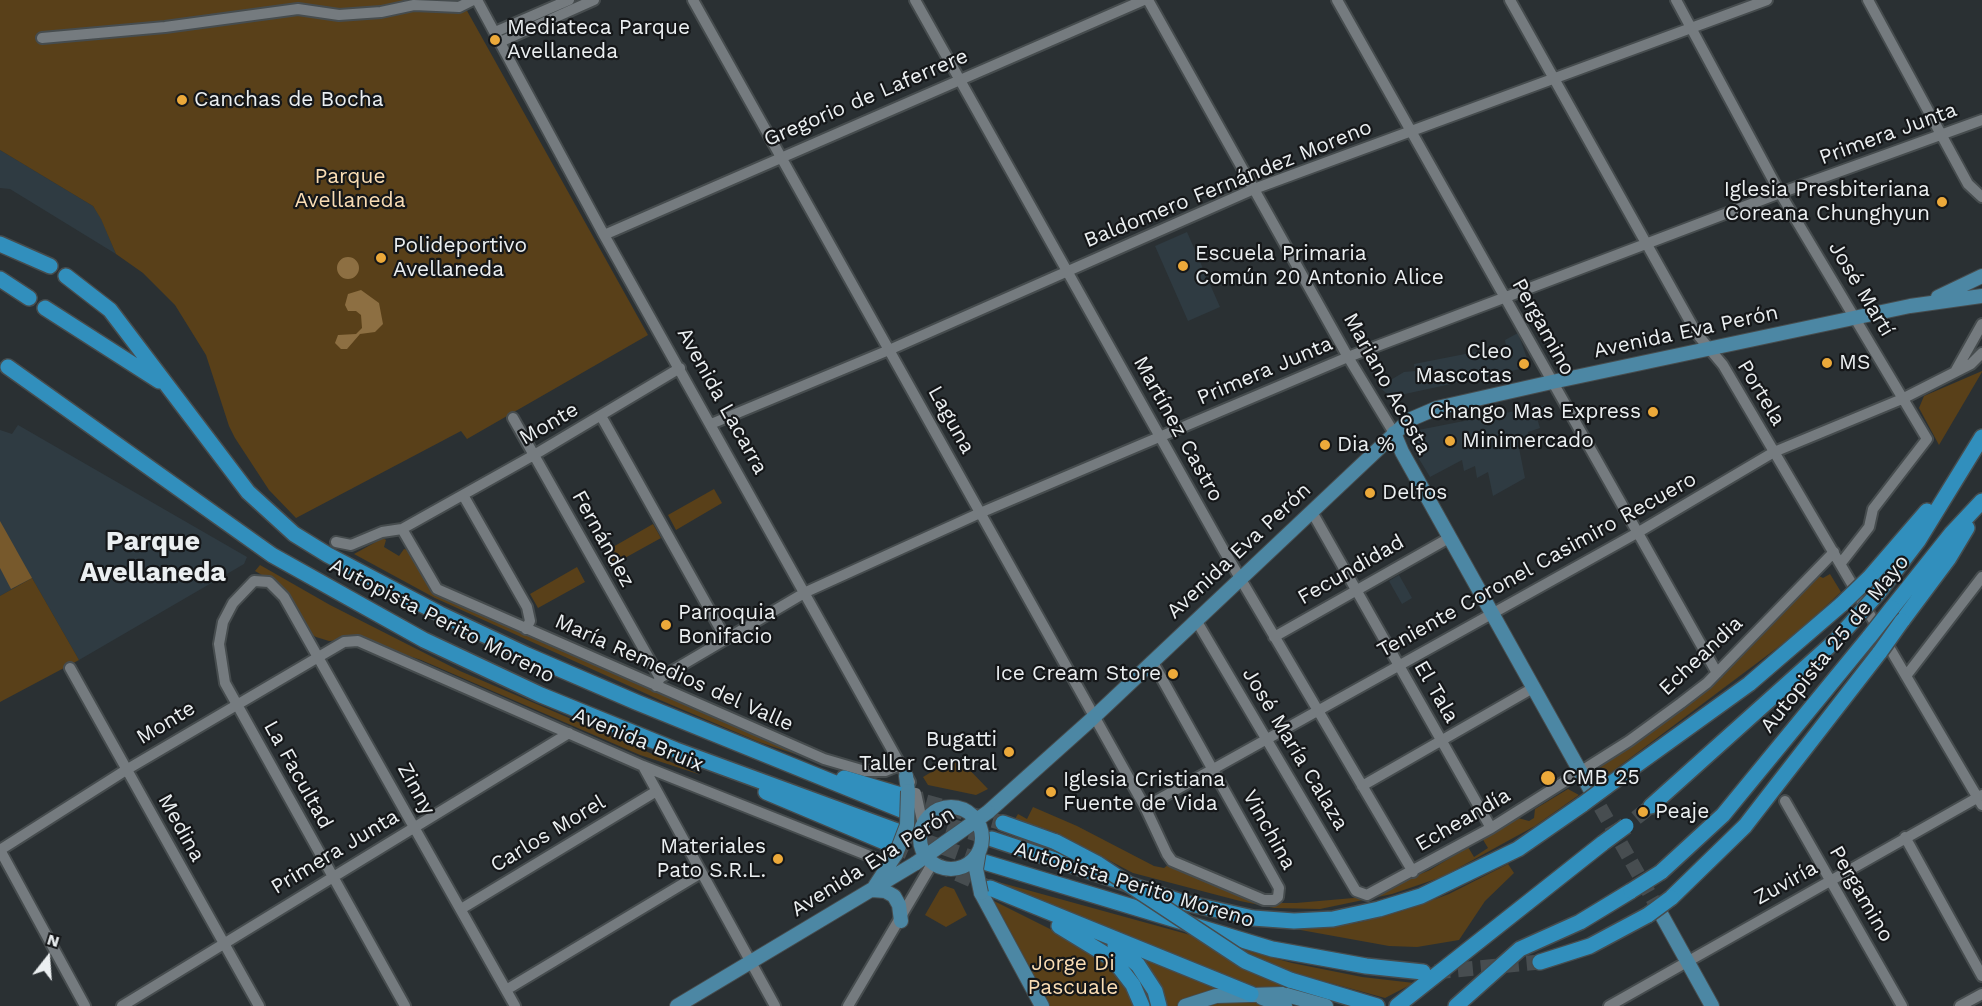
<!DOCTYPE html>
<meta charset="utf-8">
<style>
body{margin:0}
#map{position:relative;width:1982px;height:1006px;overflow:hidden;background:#2a3033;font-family:"Work Sans",sans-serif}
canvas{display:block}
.north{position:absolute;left:18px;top:928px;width:60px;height:60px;-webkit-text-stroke:4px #151719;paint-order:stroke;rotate:17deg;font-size:16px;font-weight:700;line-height:24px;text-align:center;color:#ebeff1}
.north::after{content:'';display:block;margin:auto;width:21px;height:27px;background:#ebeff1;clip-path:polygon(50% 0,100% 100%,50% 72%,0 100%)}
</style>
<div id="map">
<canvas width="1982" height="1006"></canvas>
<div class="north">N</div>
</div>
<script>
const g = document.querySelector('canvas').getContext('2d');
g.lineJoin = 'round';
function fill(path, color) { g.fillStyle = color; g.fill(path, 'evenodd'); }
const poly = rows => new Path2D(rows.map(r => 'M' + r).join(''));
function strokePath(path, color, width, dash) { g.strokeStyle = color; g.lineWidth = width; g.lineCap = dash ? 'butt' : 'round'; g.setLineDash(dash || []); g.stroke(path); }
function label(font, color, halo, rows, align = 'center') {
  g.font = font + ' "Work Sans",sans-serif'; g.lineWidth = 4.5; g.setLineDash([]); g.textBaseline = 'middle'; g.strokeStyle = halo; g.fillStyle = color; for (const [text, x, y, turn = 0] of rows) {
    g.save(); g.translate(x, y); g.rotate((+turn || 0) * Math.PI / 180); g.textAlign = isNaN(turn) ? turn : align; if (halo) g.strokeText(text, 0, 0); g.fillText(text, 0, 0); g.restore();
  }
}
const built = poly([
 [0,150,93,206,101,218,116,254,10,189,0,188],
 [1187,232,1220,307,1188,321,1155,246],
 [1518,333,1528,361,1525,368,1391,397,1379,387,1404,372,1415,371,1414,364,1506,346,1505,340],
 [1546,405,1551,405,1555,410,1537,418,1540,428,1528,432,1531,445,1519,448,1525,478,1493,496,1488,472,1477,478,1475,466,1464,471,1462,460,1430,477,1410,444,1413,431],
 [18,425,247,557,244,564,79,660,32,578,0,596,0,430,12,434],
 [1399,575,1412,598,1402,604,1389,581]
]);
const green = poly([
 [0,0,461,0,648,335,467,439,461,431,296,518,269,490,235,438,229,426,206,355,175,305,143,273,116,254,101,219,93,206,0,150],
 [1982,371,1982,372,1939,445,1919,408,1924,396],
 [714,489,722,503,676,530,668,515],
 [653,524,661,538,614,564,606,551],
 [383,538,386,540,384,547,399,556,404,549,409,550,432,590,847,771,893,783,897,788,759,742,660,700,435,598,354,554],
 [260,565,330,605,460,671,701,775,640,755,421,660,358,639,329,641,316,637,306,631,274,582,255,571],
 [577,567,585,582,538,608,530,594],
 [1830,574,1841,592,1797,633,1597,783,1595,777,1599,768,1632,744,1744,652,1819,576,1823,578],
 [32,578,79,660,0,702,0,596],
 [951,760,962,762,988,789,976,795,928,785,923,777],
 [1568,789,1579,795,1535,826,1442,877,1392,894,1320,909,1274,908,1240,901,1133,873,1055,832,1015,819,1018,814,1027,819,1033,807,1077,826,1154,866,1164,868,1169,864,1272,903,1296,903,1365,897,1430,870,1468,847,1474,857,1488,848,1482,838,1518,818,1529,821,1534,818,1535,809],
 [1508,864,1514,873,1485,901,1459,940,1417,947,1389,946,1295,929,1357,923,1402,911,1449,894],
 [991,880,1292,963,1362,977,1414,983,1385,998,1294,973,1289,986,1356,1006,1288,989,1251,989,1060,908,992,884],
 [945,886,954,889,967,915,946,927,925,915,940,889],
 [994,901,1074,941,1104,960,1118,973,1137,1006,1050,1006],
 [1140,957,1157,963,1225,989,1176,1006,1163,1006],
 [1254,1000,1270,1006,1195,1006,1208,1003]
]);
const forest = poly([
 [0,521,32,578,11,589,0,568]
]);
const water = poly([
 '337 268a11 11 0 1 1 22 0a11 11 0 1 1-22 0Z',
 [361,290,379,303,383,324,375,332,360,334,347,349,341,349,335,343,338,335,356,334,362,328,361,315,356,311,348,311,345,305,348,294]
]);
const majorTunnel = poly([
 [1590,789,1661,914]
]);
const highwayTunnel = poly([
 [904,796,1003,823],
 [904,811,992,839],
 [1636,818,1651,806],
 [900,832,984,862],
 [894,846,988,887],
 [1435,972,1540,962]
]);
const minor = poly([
 [477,0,604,235,910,782],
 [693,0,1145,807,1167,854,1172,861,1264,900,1274,900,1278,897,1279,888,1152,661],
 [915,0,1223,549,1413,872],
 [1148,0,1348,357,1394,433],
 [1337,0,1717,673],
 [1510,0,1697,334,1723,365,1982,805],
 [1676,0,1780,193,1927,439,1873,509,1869,527,1841,563],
 [1868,0,1968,184,1982,197],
 [495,32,569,0],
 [42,38,165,27,298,9,339,15,381,12,414,5,459,7,473,0],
 [500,42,594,0],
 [604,235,1144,0],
 [1955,372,1982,324],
 [601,416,726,639],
 [513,418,660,678],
 [711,424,889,350,1254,189,1767,0],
 [463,495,527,607,530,621,526,629],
 [1312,512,1491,828],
 [402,529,437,589,824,759,865,771,885,771,900,765],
 [336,542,351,545,382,532,402,529,534,455,680,368],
 [1196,620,1356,891,1367,895,1491,828,1629,741,1681,703,1707,683,1834,552],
 [1274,637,1449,538],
 [70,668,259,1006],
 [1906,676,1982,577],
 [656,686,660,678,806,592,980,513,1348,357,1780,193,1982,120],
 [643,766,775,1006],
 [1362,786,1533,688],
 [1785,801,1902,1006],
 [1145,807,1637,533,1774,452,1902,399,1971,364,1982,353],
 [1905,837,1982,976],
 [461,909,655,792],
 [506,990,701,873],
 [85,1006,0,850,126,770,344,642,358,641,643,766,872,857],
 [122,1006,569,733],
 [405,1006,225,683,219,644,223,622,233,603,254,581,269,582,284,597,515,1006],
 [848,1006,929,869],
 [1609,1006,1982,795],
 [1960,1006,1982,994]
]);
const major = poly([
 [1938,297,1982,276],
 [1394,433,1402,452,1590,789],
 [906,776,908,791],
 [988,812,1093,718,1409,420,1437,408,1552,382,1910,306,1982,296],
 [875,886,896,854],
 [872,890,885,891,894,896,899,905,901,921],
 [981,893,1042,1006],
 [1661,914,1712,1006],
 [1262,998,1285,1006],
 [677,1006,916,863],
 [1185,1006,1216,996,1283,994,1326,1006]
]);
const highway = poly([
 [0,244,50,266],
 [66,276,110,310,248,492,294,534,328,555,440,614,527,655,636,702,904,811],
 [0,279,29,298],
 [45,308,159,381],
 [8,367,272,555,424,640,541,695,676,750,900,832],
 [1870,577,1927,511],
 [1879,592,1918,541,1982,437],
 [1892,608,1951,534,1982,501],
 [1902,621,1949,558,1967,528],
 [844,778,901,795],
 [1606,787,1749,684,1842,604],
 [766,792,894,846],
 [1651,806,1835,641,1854,620],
 [1003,823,1056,842],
 [992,839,1182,902,1253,918,1294,921,1333,919,1379,909,1421,896,1518,849,1583,804],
 [984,862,1272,949,1366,966,1423,972],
 [1661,872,1723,815,1870,636],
 [990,888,1251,994],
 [1671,898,1745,826,1880,652],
 [1059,926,1113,959,1133,985,1142,1006],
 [1115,945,1138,965,1155,991,1159,1006],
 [1540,962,1590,946,1648,915],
 [1290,980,1377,1006],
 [1397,1006,1603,843],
 [1456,1006,1520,949,1580,922,1631,891]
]);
const minorBridge = poly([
 [916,793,923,825],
 [929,869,932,862]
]);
const majorBridge = poly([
 '920 838a31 31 0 1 1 62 0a31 31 0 1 1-62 0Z',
 [979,851,976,869,981,893],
 [896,854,907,825,908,791],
 [916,863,988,812]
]);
const highwayBridge = poly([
 [1842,604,1870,577],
 [1854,620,1879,592],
 [1870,636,1892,608],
 [1880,652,1902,621],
 [1583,804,1606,787],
 [1056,842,1098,864,1245,961,1290,980],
 [1603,843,1626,826],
 [1631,891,1661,872],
 [1648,915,1671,898]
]);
const markers = [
 [495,40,6,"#eca93a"],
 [182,100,6,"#eca93a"],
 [1942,202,6,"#eca93a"],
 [381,258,6,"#eca93a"],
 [1183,266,6,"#eca93a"],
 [1827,363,6,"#eca93a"],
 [1524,364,6,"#eca93a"],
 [1653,412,6,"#eca93a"],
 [1450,441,6,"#eca93a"],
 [1325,445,6,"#eca93a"],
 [1370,493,6,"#eca93a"],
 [666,625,6,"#eca93a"],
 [1173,674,6,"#eca93a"],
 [1009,752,6,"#eca93a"],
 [1548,778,8,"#eca93a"],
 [1051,792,6,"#eca93a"],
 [1643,812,6,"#eca93a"],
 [778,859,6,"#eca93a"]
];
const poiNames = [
 ["Mediateca Parque",507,28],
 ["Avellaneda",507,52],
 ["Canchas de Bocha",194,100],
 ["Iglesia Presbiteriana",1930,190,"right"],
 ["Coreana Chunghyun",1930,214,"right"],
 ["Polideportivo",393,246],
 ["Avellaneda",393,270],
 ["Escuela Primaria",1195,254],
 ["Común 20 Antonio Alice",1195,278],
 ["Cleo",1512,352,"right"],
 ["Mascotas",1512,376,"right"],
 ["MS",1839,363],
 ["Chango Mas Express",1641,412,"right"],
 ["Minimercado",1462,441],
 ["Dia %",1337,445],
 ["Delfos",1382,493],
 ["Parroquia",678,613],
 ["Bonifacio",678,637],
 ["Ice Cream Store",1161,674,"right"],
 ["Bugatti",997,740,"right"],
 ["Taller Central",997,764,"right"],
 ["CMB 25",1562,778],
 ["Iglesia Cristiana",1063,780],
 ["Fuente de Vida",1063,804],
 ["Peaje",1655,812],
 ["Materiales",766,847,"right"],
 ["Pato S.R.L.",766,871,"right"]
];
const streetNames = [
 ["Gregorio de Laferrere",866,98,-23],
 ["Primera Junta",1888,134,-20],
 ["Baldomero Fernández Moreno",1228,184,-22],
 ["José Martí",1861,289,59],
 ["Pergamino",1543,327,61],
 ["Avenida Eva Perón",1686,332,-12],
 ["Primera Junta",1265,371,-23],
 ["Mariano Acosta",1387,384,61],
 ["Portela",1761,393,59],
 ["Avenida Lacarra",722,401,61],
 ["Laguna",951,420,61],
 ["Monte",549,424,-30],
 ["Martínez Castro",1178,429,61],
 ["Fernández",603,539,61],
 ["Avenida Eva Perón",1239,551,-43],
 ["Teniente Coronel Casimiro Recuero",1537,565,-29],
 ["Fecundidad",1351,570,-30],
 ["Autopista Perito Moreno",442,621,27],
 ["Autopista 25 de Mayo",1835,644,-51],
 ["Echeandia",1701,656,-43],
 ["María Remedios del Valle",674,673,24],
 ["El Tala",1436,692,60],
 ["Monte",166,723,-31],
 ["Avenida Bruix",638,740,22],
 ["José María Calaza",1295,749,59],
 ["La Facultad",298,775,61],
 ["Zinny",416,789,61],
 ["Echeandía",1463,820,-30],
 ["Medina",181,828,61],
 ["Vinchina",1269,830,61],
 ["Carlos Morel",548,834,-31],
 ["Primera Junta",335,852,-31],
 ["Avenida Eva Perón",873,862,-32],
 ["Zuviría",1786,883,-29],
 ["Autopista Perito Moreno",1134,885,17],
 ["Pergamino",1861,894,60]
];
const parkNames = [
 ["Parque",350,177],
 ["Avellaneda",350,201],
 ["Jorge Di",1073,964],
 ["Pascuale",1073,988]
];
const districtNames = [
 ["Parque",153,542],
 ["Avellaneda",153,573]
];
fill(built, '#2f3b42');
fill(green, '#594019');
fill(forest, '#77592c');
fill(water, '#8d6f42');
strokePath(majorTunnel, '#474d50', 14, [14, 7]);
strokePath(highwayTunnel, '#474d50', 15, [15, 8]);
strokePath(minor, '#464c4e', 14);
strokePath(major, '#464c4e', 16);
strokePath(highway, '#464c4e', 18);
strokePath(minor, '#757b7f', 10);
strokePath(major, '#4c87a4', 14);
strokePath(highway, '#318fbd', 15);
strokePath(minorBridge, '#464c4e', 14, []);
strokePath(majorBridge, '#464c4e', 16, []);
strokePath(highwayBridge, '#464c4e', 18, []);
strokePath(minorBridge, '#757b7f', 10);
strokePath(majorBridge, '#4c87a4', 14);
strokePath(highwayBridge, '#318fbd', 15);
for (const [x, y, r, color] of markers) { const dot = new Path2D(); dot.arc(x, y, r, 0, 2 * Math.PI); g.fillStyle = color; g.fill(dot); strokePath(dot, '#151719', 2); }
label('21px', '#ebeff1', '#151719', poiNames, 'left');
label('21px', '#ebeff1', '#151719', streetNames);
label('21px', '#faddb4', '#151719', parkNames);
label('bold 27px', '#ebeff1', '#151719', districtNames);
</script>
